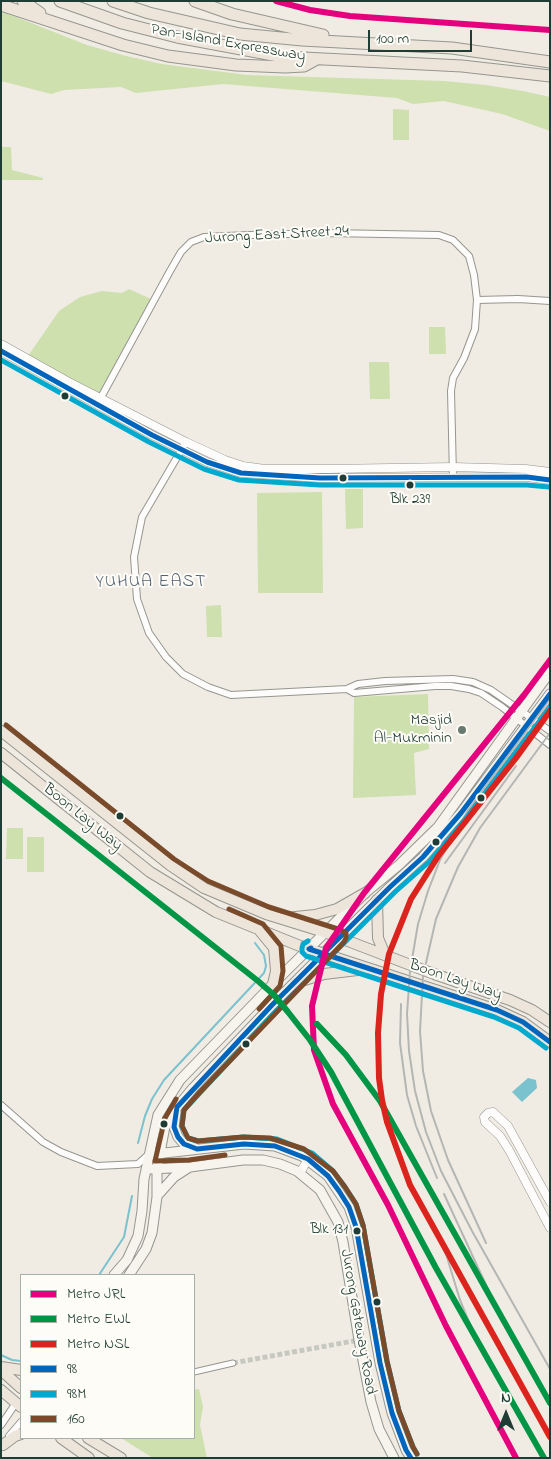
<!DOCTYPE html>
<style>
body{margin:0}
#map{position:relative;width:551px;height:1459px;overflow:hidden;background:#f1ece3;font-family:"Indie Flower",sans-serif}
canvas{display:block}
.frame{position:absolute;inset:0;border:2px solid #1f3d34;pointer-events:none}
.legend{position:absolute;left:20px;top:1274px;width:175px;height:165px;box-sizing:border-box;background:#fdfcf7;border:1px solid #a4b0a9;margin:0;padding:6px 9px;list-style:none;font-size:15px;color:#1f3d34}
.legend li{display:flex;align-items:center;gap:10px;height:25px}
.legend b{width:25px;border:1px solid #a4b0a9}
.north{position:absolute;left:481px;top:1389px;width:50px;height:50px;-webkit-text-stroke:4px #fdfcf7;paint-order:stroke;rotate:0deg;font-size:14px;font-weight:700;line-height:20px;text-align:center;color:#1f3d34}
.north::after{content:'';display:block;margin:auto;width:18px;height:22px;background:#1f3d34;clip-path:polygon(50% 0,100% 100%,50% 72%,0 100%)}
.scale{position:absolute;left:368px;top:30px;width:104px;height:22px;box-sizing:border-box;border:2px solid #1f3d34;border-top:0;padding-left:6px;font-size:15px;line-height:18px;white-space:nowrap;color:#1f3d34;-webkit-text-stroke:4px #fdfcf7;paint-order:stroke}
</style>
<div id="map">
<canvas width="551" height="1459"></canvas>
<div class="frame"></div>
<ul class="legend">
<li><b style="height:6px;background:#e5007d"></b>Metro JRL</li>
<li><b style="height:6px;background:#009645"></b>Metro EWL</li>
<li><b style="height:6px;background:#dc241f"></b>Metro NSL</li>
<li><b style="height:6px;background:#0065bd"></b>98</li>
<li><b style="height:6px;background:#00a9ce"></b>98M</li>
<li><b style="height:6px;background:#7a4b2a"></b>160</li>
</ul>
<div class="north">N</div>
<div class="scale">100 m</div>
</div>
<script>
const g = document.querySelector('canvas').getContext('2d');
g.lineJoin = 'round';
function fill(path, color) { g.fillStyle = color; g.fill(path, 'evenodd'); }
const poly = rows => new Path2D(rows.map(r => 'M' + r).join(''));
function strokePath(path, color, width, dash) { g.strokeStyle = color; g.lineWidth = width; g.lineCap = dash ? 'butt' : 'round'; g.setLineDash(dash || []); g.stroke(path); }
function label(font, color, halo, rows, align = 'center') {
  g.font = font + ' "Indie Flower",sans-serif'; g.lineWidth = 4; g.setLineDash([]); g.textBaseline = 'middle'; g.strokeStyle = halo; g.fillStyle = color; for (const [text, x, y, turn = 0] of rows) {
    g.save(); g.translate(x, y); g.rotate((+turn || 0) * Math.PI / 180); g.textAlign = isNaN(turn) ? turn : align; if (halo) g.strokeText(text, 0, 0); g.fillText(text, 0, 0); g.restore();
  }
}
const green = poly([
 [1,11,87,45,126,56,162,64,247,75,444,81,486,85,523,91,550,97,550,131,502,114,444,101,413,104,397,98,223,84,136,93,121,87,64,90,51,94,1,81],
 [393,109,409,110,409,140,393,140],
 [1,147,11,147,12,170,43,178,43,180,1,180],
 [129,289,153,300,101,398,84,386,28,356,59,311,80,297,102,291,122,293],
 [429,327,445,327,446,354,429,354],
 [369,362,389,362,390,399,370,399],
 [345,489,363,489,363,528,346,529],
 [322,492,323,593,258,593,257,493],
 [221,605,222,637,207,637,206,606],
 [428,694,429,749,414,753,416,795,353,798,354,697],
 [7,828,23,828,23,859,6,859],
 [27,837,44,837,44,872,27,872],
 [199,1389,203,1407,200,1425,207,1458,153,1458,121,1438,194,1438,194,1390]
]);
const water = poly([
 [528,1078,536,1080,537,1088,522,1102,512,1092]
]);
const stream = poly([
 [138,1143,145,1116,152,1099,164,1080,264,973,266,966,264,955,255,943],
 [99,1275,124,1237,132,1196],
 [1,1355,12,1360,21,1361]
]);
const pedestrianTunnel = poly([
 [233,1363,359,1340]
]);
const pedestrian = poly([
 [194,1372,233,1363]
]);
const minor = poly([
 [477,300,518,299,550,301],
 [99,401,170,271,181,252,191,242,204,237,249,235,328,233,439,235,453,240,469,256,474,275,477,300,475,329,464,358,453,378,451,391,453,476],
 [186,442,142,517,134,557,137,599,149,633,166,657,183,674,208,687,231,695,347,689,358,684,385,681,453,679,473,682,491,690,550,731],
 [347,689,354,693,435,686,451,686,469,689,481,693,502,707,550,745],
 [1,1105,43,1142,61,1152,97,1166,138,1164,149,1154],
 [1,1425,16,1403],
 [9,1436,21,1422]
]);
const tertiary = poly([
 [1,344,67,381,186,442,225,460,243,466,265,469,328,469,453,467,526,469,550,472],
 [1,351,152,435,207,462,241,473,320,478,527,477,550,480],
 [300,1173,308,1159],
 [550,1202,508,1126,493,1112,488,1113,484,1117,485,1122,500,1136,509,1150,550,1228]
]);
const secondary = poly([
 [176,1112,174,1127,178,1137,184,1144,197,1149],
 [156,1154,244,1144,275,1146,302,1156,328,1176,349,1207,356,1227,380,1363,392,1413,406,1450,411,1458],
 [151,1169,190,1167,243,1160,263,1160,280,1164,297,1171,320,1190,338,1222,343,1242,359,1340,371,1402,379,1429,394,1458],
 [157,1196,174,1177,188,1168],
 [114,1275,127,1260,138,1236,142,1211,144,1179,158,1115,180,1080,273,984,365,893,399,865,438,827,550,672],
 [129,1275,146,1249,152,1233,157,1197,157,1169,165,1126,177,1107,193,1088,272,1005,390,887,423,857,461,813,550,694]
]);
const primary = poly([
 [1,731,170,865,204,888,266,914,327,933,434,974,510,1000,532,1010,550,1022],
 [1,753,150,872,216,912,300,946,497,1010,523,1022,550,1042],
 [377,900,378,938,385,955],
 [286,918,315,915,337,909,365,893],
 [260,931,274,948,276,971,273,984],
 [295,983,324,974,366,969],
 [1,1367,21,1370],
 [1,1370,21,1388],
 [1,1390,21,1407],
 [61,1438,89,1458],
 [88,1438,121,1458],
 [3,1445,15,1436,21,1434]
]);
const motorway = poly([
 [23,1,40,13],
 [60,1,122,23,177,37,284,57,462,66,550,76],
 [113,1,149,13,240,34,302,40,452,48,550,62],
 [195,1,232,14,323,35],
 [1,5,123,45,168,56,236,65,285,67,304,66,315,60]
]);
const rail = poly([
 [550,699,468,810,440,860,428,891,418,924,410,971,407,1014,409,1051,415,1091,426,1132,441,1171,472,1231,550,1369],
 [445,863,516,766],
 [401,1004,400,1043,407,1095,416,1126,437,1178],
 [444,1194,499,1313],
 [435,1231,446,1254,460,1300,474,1334],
 [486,1243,448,1160,431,1111,423,1071,420,1031,423,976,436,919,458,867,480,828,550,733]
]);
const bus1 = poly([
 [1,351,152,435,207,462,241,473,320,478,527,477,550,480],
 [311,948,309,949,497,1010,523,1022,550,1042],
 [411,1458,406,1450,392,1413,380,1363,356,1227,349,1207,339,1191,328,1176,308,1159,275,1146,244,1144,197,1149,184,1144,178,1137,174,1127,177,1107,272,1005,390,887,423,857,461,813,550,694]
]);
const bus2 = poly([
 [1,360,149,442,204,469,239,480,320,485,527,485,549,487],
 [308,941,303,944,302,948,302,952,306,956,494,1017,519,1028,546,1048],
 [417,1454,413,1447,399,1411,387,1361,363,1225,356,1204,345,1187,333,1171,312,1153,277,1139,244,1137,198,1141,188,1138,182,1126,184,1110,277,1010,395,892,429,862,467,817,550,707]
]);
const bus3 = poly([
 [6,725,174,859,208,881,269,907,341,930,346,933,346,938,344,942,199,1093,184,1110,182,1126,188,1138,198,1141,243,1137,270,1138,304,1149,333,1171,345,1187,356,1204,363,1225,387,1361,399,1411,413,1447,417,1454],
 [229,909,263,924,281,946,283,971,280,986,259,1009],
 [176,1099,165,1118,155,1161,189,1160,225,1155]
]);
const metro1 = poly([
 [276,1,310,10,350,16,550,30],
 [516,1458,446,1326,388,1205,333,1104,314,1050,312,1006,326,948,364,893,524,695,550,660]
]);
const metro2 = poly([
 [1,778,258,981,274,995,288,1012,310,1040,331,1072,436,1268,544,1458],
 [317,1024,346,1055,380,1101,550,1403]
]);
const metro3 = poly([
 [550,711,516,758,439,855,411,899,389,954,381,994,378,1033,379,1078,382,1100,387,1122,410,1185,550,1437]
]);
const markers = [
 [65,396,4.5,"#1f3d34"],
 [343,478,4.5,"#1f3d34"],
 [410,485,4.5,"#1f3d34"],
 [462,730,5,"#687a71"],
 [481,798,4.5,"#1f3d34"],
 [120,816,4.5,"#1f3d34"],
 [436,842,4.5,"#1f3d34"],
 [246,1044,4.5,"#1f3d34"],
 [164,1124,4.5,"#1f3d34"],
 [357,1231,4.5,"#1f3d34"],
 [377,1302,4.5,"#1f3d34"]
];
const busNames = [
 ["Blk 239",410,501],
 ["Blk 131",348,1231,"right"]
];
const streetNames = [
 ["Pan-Island Expressway",228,44,10],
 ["Jurong East Street 24",277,236,-3],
 ["Boon Lay Way",82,818,39],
 ["Boon Lay Way",455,981,19],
 ["Jurong Gateway Road",357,1322,80]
];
const poiNames = [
 ["Masjid",452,721],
 ["Al-Mukminin",452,739]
];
const neighbourhoodNames = [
 ["YUHUA EAST",151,583]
];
fill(green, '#cde0ae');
fill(water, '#79c2ce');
strokePath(stream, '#79c2ce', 2);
strokePath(pedestrianTunnel, '#c7c9c0', 5, [5, 2.5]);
strokePath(pedestrian, '#949690', 7);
strokePath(minor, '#949690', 8);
strokePath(tertiary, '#949690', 9);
strokePath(secondary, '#949690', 11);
strokePath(primary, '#949690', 12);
strokePath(motorway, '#949690', 13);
strokePath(pedestrian, '#fdfcfb', 5);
strokePath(minor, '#fdfcfb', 6);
strokePath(tertiary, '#fdfcfb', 8);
strokePath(secondary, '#f7f3ed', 9);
strokePath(primary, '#ede4da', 10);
strokePath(motorway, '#ede4da', 11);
strokePath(rail, '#b4b6b4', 2);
strokePath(bus1, '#0065bd', 5);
strokePath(bus2, '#00a9ce', 5);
strokePath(bus3, '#7a4b2a', 5);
strokePath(metro1, '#e5007d', 6);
strokePath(metro2, '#009645', 6);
strokePath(metro3, '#dc241f', 6);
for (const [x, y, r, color] of markers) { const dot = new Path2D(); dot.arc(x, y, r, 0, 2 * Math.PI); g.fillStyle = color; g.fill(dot); strokePath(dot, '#fdfcf7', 2); }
label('15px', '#1f3d34', '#fdfcf7', busNames);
label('16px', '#1f3d34', '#fdfcf7', streetNames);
label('16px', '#1f3d34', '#fdfcf7', poiNames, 'right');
g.letterSpacing = '1px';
label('18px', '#546272', '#fdfcf7', neighbourhoodNames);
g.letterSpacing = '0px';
</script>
